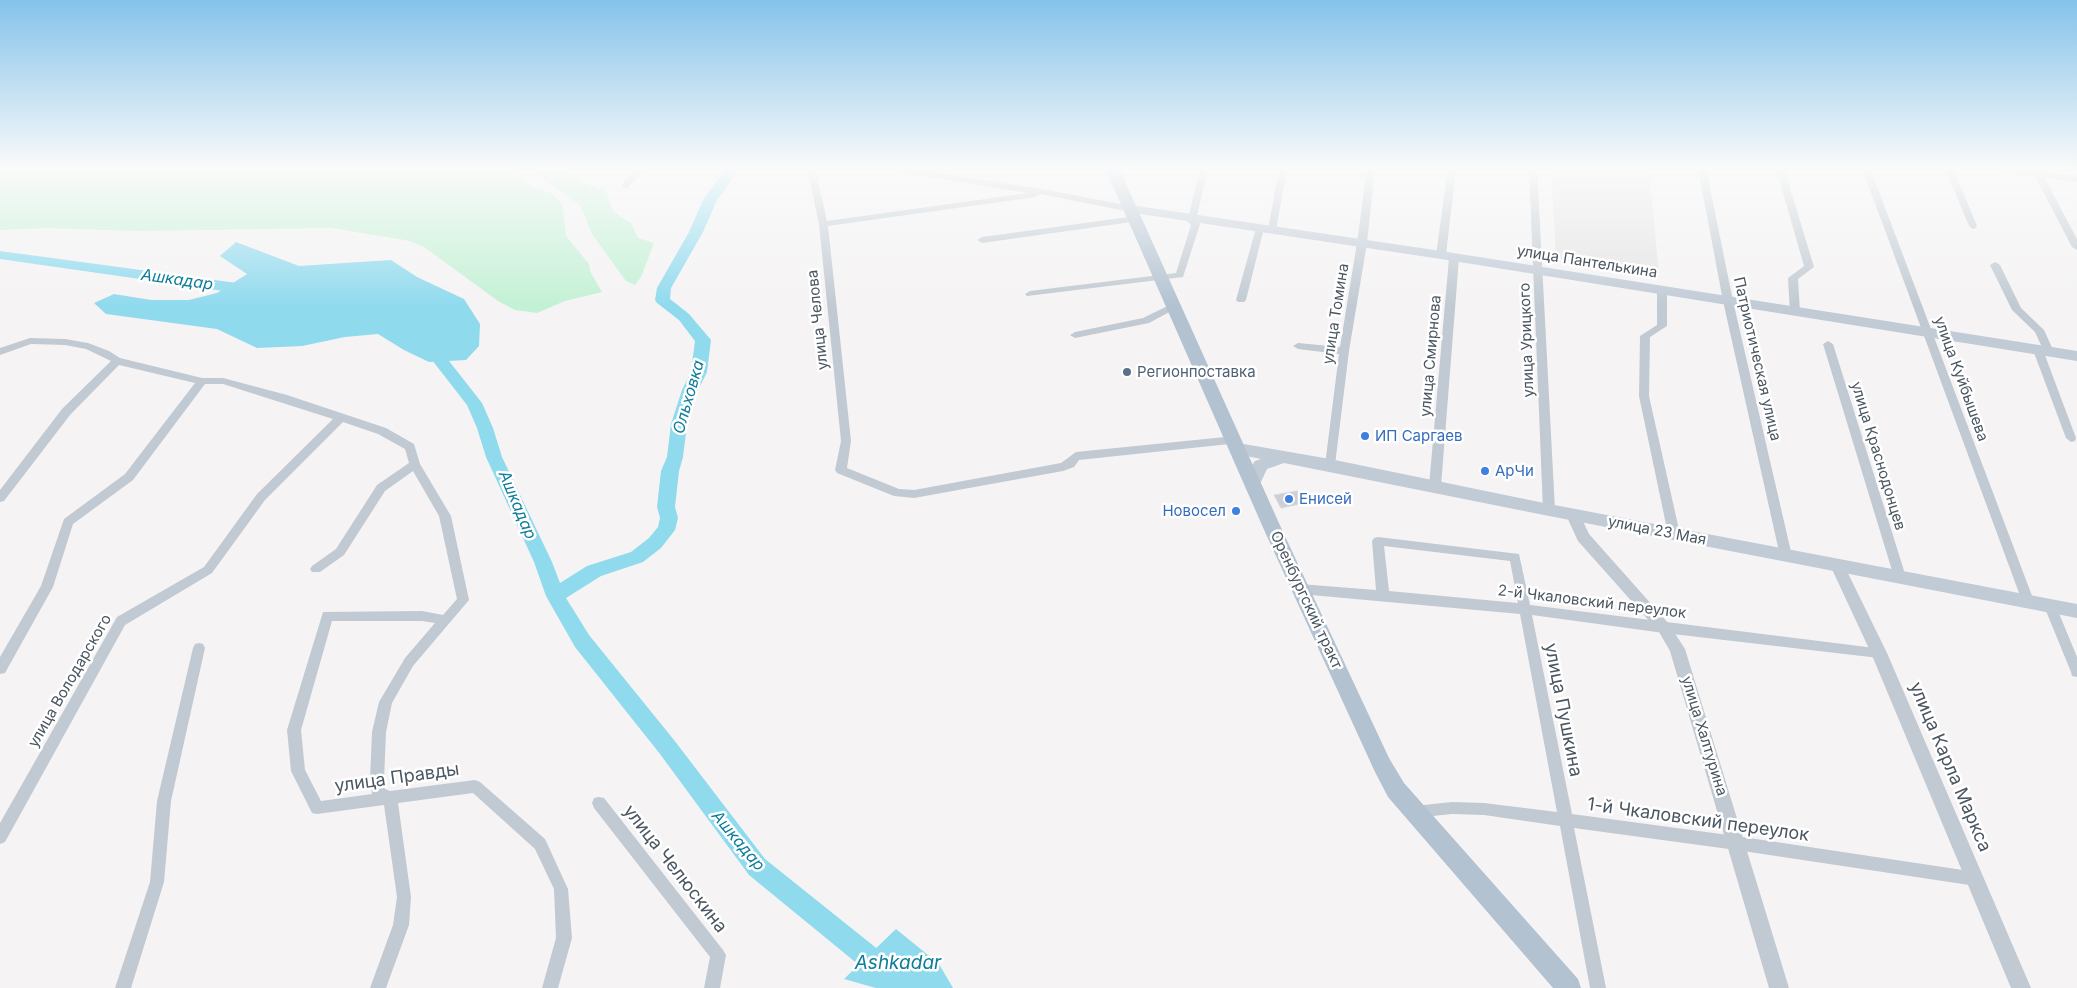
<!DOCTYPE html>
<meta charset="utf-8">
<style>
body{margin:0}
canvas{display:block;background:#f5f3f3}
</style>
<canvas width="2077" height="988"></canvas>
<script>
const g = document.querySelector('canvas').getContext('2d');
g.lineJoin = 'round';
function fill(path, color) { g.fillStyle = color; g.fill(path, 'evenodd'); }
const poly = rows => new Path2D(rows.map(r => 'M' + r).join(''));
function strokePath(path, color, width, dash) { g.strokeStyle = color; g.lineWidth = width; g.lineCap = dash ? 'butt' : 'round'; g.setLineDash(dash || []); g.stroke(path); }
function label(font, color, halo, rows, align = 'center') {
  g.font = font + ' Inter,sans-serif'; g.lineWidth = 5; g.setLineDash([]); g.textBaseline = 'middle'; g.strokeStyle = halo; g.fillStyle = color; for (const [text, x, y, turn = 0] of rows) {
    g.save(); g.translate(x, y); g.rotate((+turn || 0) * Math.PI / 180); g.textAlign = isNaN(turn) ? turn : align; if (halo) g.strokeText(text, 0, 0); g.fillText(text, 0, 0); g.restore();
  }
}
const education = poly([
 [1551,168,1649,168,1659,275,1556,258]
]);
const green = poly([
 [0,168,513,168,516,174,535,188,553,194,562,204,566,236,589,264,590,271,602,292,565,301,537,313,515,310,498,301,424,247,410,241,331,228,138,231,48,228,0,230],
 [531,168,564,168,588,185,606,191,613,212,631,223,638,238,654,243,641,277,635,285,626,281,592,234,580,205,542,179]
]);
const water = poly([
 [236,242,299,266,391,260,417,277,464,299,480,324,479,346,466,360,429,362,404,350,378,334,345,337,302,346,257,348,217,329,106,314,94,303,114,294,151,300,189,300,217,293,247,274,220,256],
 [896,929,939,964,953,988,876,988,844,979]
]);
const river = poly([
 [726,168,740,168,717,200,703,232,671,288,670,299,689,314,711,340,707,372,698,390,687,424,683,457,679,471,675,507,678,518,675,530,661,548,643,562,601,576,566,598,589,635,674,740,765,859,915,979,918,988,887,988,749,875,660,754,575,647,546,596,534,562,486,457,477,428,467,405,418,342,421,338,426,337,431,338,482,403,493,428,502,457,552,562,560,583,587,566,631,552,649,538,658,527,660,518,657,507,661,471,667,457,671,424,682,390,691,372,695,341,679,320,657,303,655,300,657,288,689,232,703,200,726,168],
 [0,251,252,285,257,287,259,290,257,293,252,295,0,259,0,251]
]);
const building = poly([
 [1297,491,1304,503,1281,508,1274,495,1297,491]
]);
const minor = poly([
 [636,168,645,168,628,188,622,188,622,184,636,168],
 [807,168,815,168,827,221,1028,193,893,171,889,168,908,168,1047,190,1131,206,1135,209,1131,212,1040,194,1036,197,828,226,851,441,847,468,899,489,914,490,1061,463,1076,452,1235,436,1239,437,1240,440,1239,443,1079,460,1074,467,1063,471,914,498,894,496,837,473,835,470,841,441,819,224,807,168],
 [1200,168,1208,168,1196,220,1200,224,1183,277,1027,296,1025,294,1030,291,1176,273,1191,225,1183,217,1189,215,1200,168],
 [1279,168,1287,168,1276,230,1272,233,1268,230,1279,168],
 [1367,168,1375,168,1367,243,1349,351,1335,465,1330,469,1325,465,1339,354,1298,349,1293,346,1298,343,1340,347,1357,243,1367,168],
 [1448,168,1456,168,1446,255,1441,258,1436,255,1448,168],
 [1529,168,1537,168,1555,510,1553,513,1549,514,1545,513,1543,510,1529,168],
 [1698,168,1706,168,1733,301,1792,556,1790,559,1786,561,1782,559,1780,556,1723,301,1698,168],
 [1776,168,1784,168,1814,267,1798,279,1800,312,1795,315,1790,312,1788,278,1804,266,1776,168],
 [1862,168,1870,168,2034,601,2032,604,2028,606,2024,604,2022,601,1862,168],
 [1945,168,1953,168,1977,226,1976,228,1973,229,1969,226,1945,168],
 [1991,168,2032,170,2031,168,2039,168,2041,172,2077,176,2077,182,2044,177,2077,239,2077,250,2072,247,2035,176,1995,171,1991,168],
 [1136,216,1140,219,1139,221,982,243,977,240,982,237,1136,216],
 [1260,225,1264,228,1246,300,1244,302,1238,302,1236,300,1256,228,1260,225],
 [1454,255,1459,258,1441,486,1435,490,1429,486,1449,258,1454,255],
 [1995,262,2000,265,2021,308,2044,330,2054,352,2053,354,2045,354,2035,332,2012,310,1990,265,1995,262],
 [1662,288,1667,291,1667,326,1650,337,1649,396,1680,534,1678,537,1674,538,1670,537,1668,534,1639,396,1640,336,1657,325,1657,291,1662,288],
 [1174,303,1177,304,1179,306,1177,308,1149,323,1075,338,1070,335,1075,332,1143,318,1174,303],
 [30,338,65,339,88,343,109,351,120,358,202,378,223,378,287,395,386,428,414,444,420,464,451,516,469,600,413,666,392,703,386,732,384,780,385,789,390,791,475,780,480,782,545,839,568,889,572,938,558,988,542,988,556,938,554,889,535,849,473,793,398,803,411,897,409,925,386,988,370,988,393,925,397,897,384,805,317,814,312,813,291,771,287,730,323,612,422,611,443,615,457,599,439,516,413,471,385,491,344,555,320,572,312,572,310,569,312,566,336,549,377,485,409,463,405,449,378,434,343,422,265,500,212,573,125,625,5,842,0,844,0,823,117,617,204,567,257,494,333,419,223,384,205,384,133,480,73,524,53,587,5,673,0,674,0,657,41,586,64,519,125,474,195,383,119,365,70,415,4,501,0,502,0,490,62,409,111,361,86,349,65,345,31,344,0,355,0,348,30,338],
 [332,621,422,621,435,623,405,658,379,702,372,732,370,780,372,794,321,801,305,770,301,730,332,621],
 [1828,341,1833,344,1906,577,1904,580,1900,582,1896,580,1894,577,1823,344,1828,341],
 [2038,347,2043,350,2076,438,2075,441,2071,442,2066,438,2033,350,2038,347],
 [1378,537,1519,554,1530,605,1883,649,1885,653,1883,657,1879,658,1664,633,1532,615,1572,814,1736,836,1976,872,1981,874,1983,879,1981,884,1976,886,1736,850,1574,828,1606,988,1590,988,1560,826,1484,815,1452,814,1414,818,1409,817,1407,812,1409,807,1414,806,1452,802,1484,803,1557,812,1520,614,1300,594,1296,592,1294,589,1296,586,1300,584,1376,590,1372,541,1374,538,1378,537],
 [1384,546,1510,561,1518,603,1389,591,1384,546],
 [2050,601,2054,603,2056,606,2077,657,2077,677,2072,676,2071,672,2044,606,2046,603,2050,601],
 [199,643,203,644,205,648,171,801,164,882,131,988,115,988,150,882,157,801,193,648,195,644,199,643],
 [599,797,604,798,723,950,726,955,720,988,704,988,710,957,594,808,592,803,594,798,599,797]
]);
const tertiary = poly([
 [1573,510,1578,511,1589,534,1669,624,1685,649,1789,988,1769,988,1670,651,1659,632,1578,541,1566,515,1568,511,1573,510],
 [1837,559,1842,561,1887,653,2031,988,2011,988,1871,653,1830,565,1832,561,1837,559]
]);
const secondary = poly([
 [1131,205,1441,251,2077,351,2077,361,1441,259,1127,212,1125,209,1131,205],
 [1238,443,1330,459,1549,504,2077,604,2077,618,1549,516,1284,463,1267,469,1259,486,1253,488,1247,486,1245,482,1250,468,1255,461,1261,459,1232,453,1230,449,1232,445,1238,443]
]);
const primary = poly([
 [1105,168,1119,168,1283,532,1389,758,1404,783,1578,979,1581,988,1553,988,1388,797,1375,772,1265,532,1105,168]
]);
const markers = [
 [1127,372,5,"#5c6f8a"],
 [1365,436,5,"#3f7fe0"],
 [1485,471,5,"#3f7fe0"],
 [1289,499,5,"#3f7fe0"],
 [1236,511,5,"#3f7fe0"]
];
const streetNames = [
 ["улица Пантелькина",1587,262,9],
 ["улица Томина",1336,314,-81],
 ["улица Челова",818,320,-96],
 ["улица Урицкого",1527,340,-92],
 ["улица Смирнова",1431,356,-85],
 ["Патриотическая улица",1757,359,77],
 ["улица Куйбышева",1961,379,70],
 ["улица Краснодонцев",1878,456,73],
 ["улица 23 Мая",1657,531,11],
 ["Оренбургский тракт",1306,600,65],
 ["2-й Чкаловский переулок",1592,602,7],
 ["улица Володарского",70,681,-60],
 ["улица Халтурина",1704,736,73]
];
const serviceNames = [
 ["Регионпоставка",1137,372]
];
const shopNames = [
 ["ИП Саргаев",1375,436],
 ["АрЧи",1495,471],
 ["Енисей",1299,499],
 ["Новосел",1226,511,"right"]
];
const waterNames = [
 ["Ашкадар",177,280,8],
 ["Ольховка",689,397,-74],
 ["Ашкадар",517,505,67],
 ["Ашкадар",738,841,50]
];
const nearStreetnames = [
 ["улица Пушкина",1563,710,79],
 ["улица Карла Маркса",1950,767,67],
 ["улица Правды",397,778,-8],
 ["1-й Чкаловский переулок",1698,820,8],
 ["улица Челюскина",675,869,52]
];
const nearWaternames = [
 ["Ashkadar",898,963]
];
fill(education, '#e6e4e5');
fill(green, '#c3f1d5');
fill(water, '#90daee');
fill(river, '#90daee');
fill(building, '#cdcfd5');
strokePath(building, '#d7d9de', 1);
fill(minor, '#c1cad2');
fill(tertiary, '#c1cad2');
fill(secondary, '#c1cbd6');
fill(primary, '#b3c2d1');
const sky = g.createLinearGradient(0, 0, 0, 306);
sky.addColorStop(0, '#85c3ea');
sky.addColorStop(0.55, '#fafafa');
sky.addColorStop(1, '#fafafa00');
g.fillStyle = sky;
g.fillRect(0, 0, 2077, 306);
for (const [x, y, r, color] of markers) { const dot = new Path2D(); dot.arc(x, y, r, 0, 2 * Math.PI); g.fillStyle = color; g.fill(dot); strokePath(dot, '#fff', 2); }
label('15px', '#4a5661', '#fff', streetNames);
label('15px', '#4e5e75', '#fff', serviceNames, 'left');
label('15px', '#366cbe', '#fff', shopNames, 'left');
label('italic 16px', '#0c7c9b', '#fff', waterNames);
label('18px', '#4a5661', '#fff', nearStreetnames);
label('italic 19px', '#0c7c9b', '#fff', nearWaternames);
</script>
